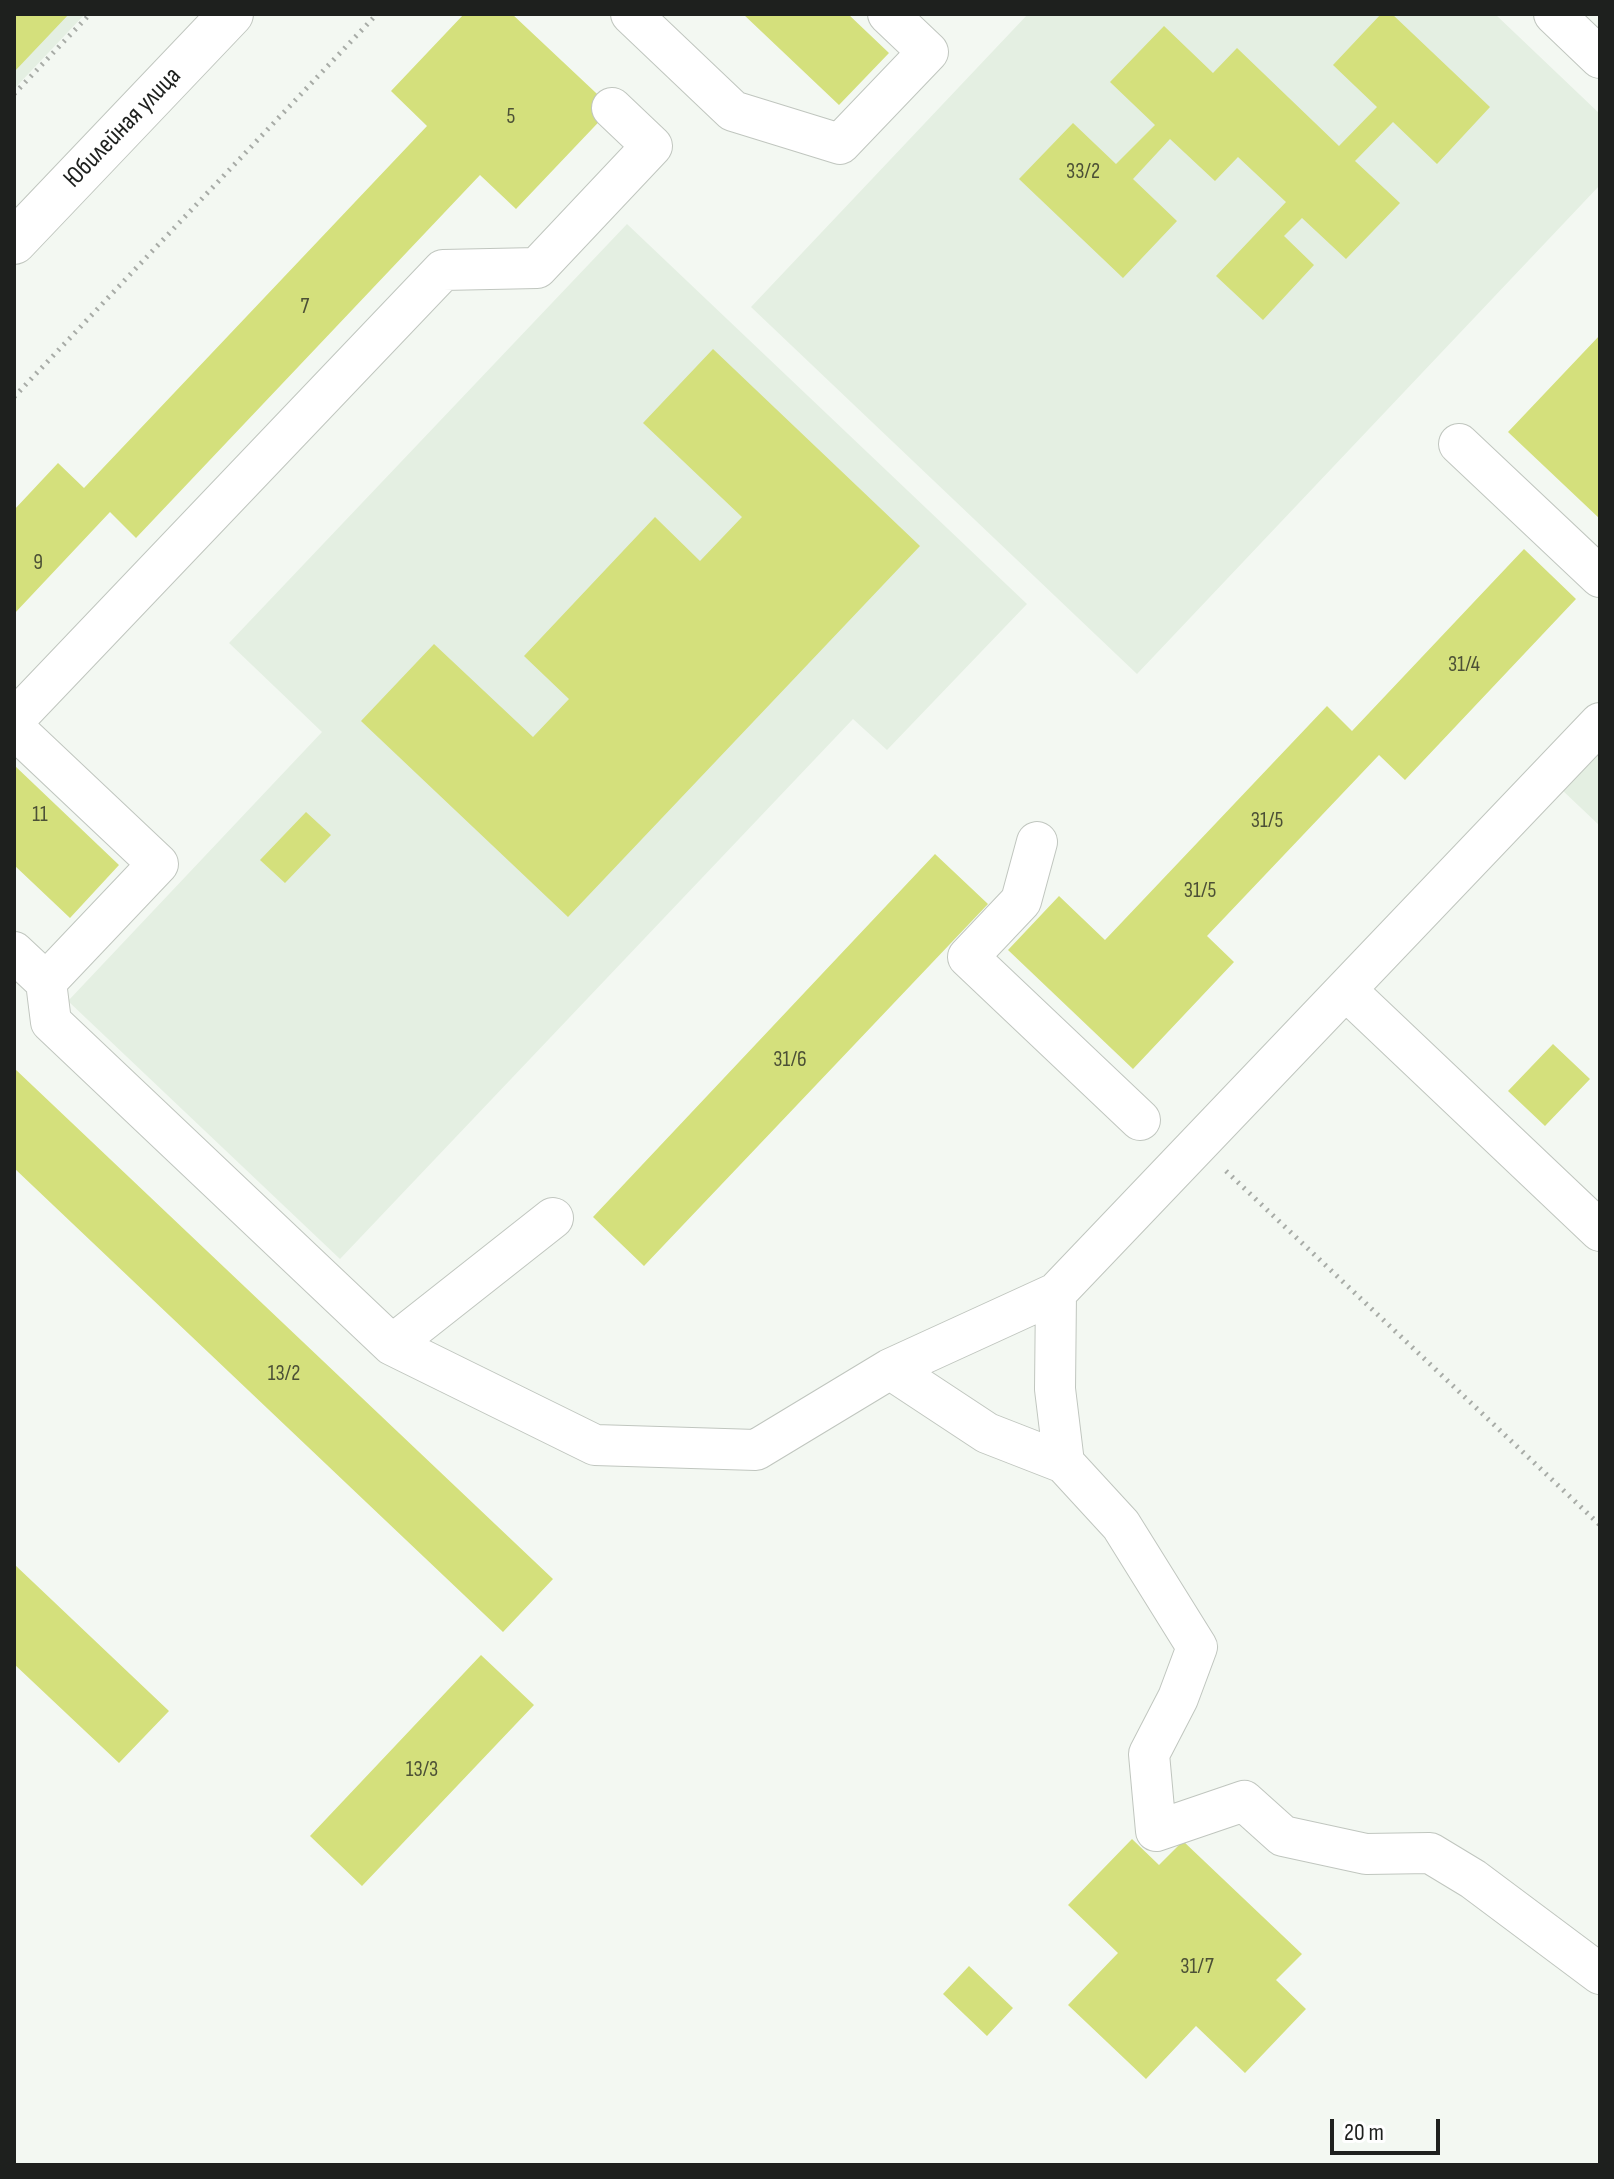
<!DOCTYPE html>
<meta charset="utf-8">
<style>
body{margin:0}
#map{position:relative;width:1614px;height:2179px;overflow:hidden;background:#f3f8f2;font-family:"Sofia Sans Condensed",sans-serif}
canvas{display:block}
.frame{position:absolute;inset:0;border:16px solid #1e201e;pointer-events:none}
.scale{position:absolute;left:1330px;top:2119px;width:110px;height:36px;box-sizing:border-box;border:4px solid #1e201e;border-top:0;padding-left:10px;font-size:24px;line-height:28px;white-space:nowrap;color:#1e201e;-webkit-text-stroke:6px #fff;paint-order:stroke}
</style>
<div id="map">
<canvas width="1614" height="2179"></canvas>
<div class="frame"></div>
<div class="scale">20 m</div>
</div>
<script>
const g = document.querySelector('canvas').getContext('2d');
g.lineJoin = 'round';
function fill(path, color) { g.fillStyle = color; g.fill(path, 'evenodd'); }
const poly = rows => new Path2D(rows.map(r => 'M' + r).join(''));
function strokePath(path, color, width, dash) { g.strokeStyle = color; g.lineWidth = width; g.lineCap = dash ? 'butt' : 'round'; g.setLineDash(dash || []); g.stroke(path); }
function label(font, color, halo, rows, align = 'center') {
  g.font = font + ' "Sofia Sans Condensed",sans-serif'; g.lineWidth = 6; g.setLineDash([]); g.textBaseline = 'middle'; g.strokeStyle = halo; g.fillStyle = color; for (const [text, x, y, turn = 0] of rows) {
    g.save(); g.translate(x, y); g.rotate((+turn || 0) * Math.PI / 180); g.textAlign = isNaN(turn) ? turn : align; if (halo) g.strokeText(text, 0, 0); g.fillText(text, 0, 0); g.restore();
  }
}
const built = poly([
 [14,14,85,14,14,89],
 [1028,14,1495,14,1600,114,1600,185,1137,674,751,307],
 [627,224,1027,604,887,750,853,719,340,1259,68,1001,322,732,229,643],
 [1600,748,1600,826,1561,789]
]);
const building = poly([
 [14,14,69,14,14,72],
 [464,14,512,14,612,108,516,209,480,175,136,538,110,512,14,614,14,510,58,463,84,488,427,126,391,91],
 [743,14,848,14,889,53,839,105],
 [1381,14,1392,14,1490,107,1437,164,1393,122,1355,161,1400,203,1346,259,1302,218,1284,236,1314,265,1263,320,1216,276,1286,202,1238,157,1215,181,1170,139,1133,179,1177,221,1123,278,1019,179,1073,123,1116,164,1155,125,1110,82,1164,26,1213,73,1237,48,1339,146,1377,107,1333,65],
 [1600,335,1600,519,1508,432],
 [713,349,920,546,568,917,361,721,434,644,533,737,569,699,524,656,655,517,700,561,742,517,643,423],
 [1524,549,1576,599,1405,780,1379,755,1207,936,1234,962,1133,1069,1008,950,1059,896,1105,940,1327,706,1352,731],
 [14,765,119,865,70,918,14,865],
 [306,812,331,835,285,883,260,860],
 [935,854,988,904,644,1266,593,1217],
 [1553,1044,1590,1079,1545,1126,1508,1091],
 [14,1068,553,1579,503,1632,14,1168],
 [14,1564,169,1711,119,1763,14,1664],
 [481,1655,534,1705,362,1886,310,1836],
 [1132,1839,1159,1865,1183,1841,1302,1954,1276,1980,1306,2009,1245,2073,1196,2026,1146,2079,1068,2005,1118,1953,1068,1905],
 [969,1966,1013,2008,987,2036,943,1994]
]);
const path = poly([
 [14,94,90,14],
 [14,397,377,14],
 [1226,1171,1600,1525]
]);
const minor = poly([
 [631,14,733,111,840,144,928,52,888,14],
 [1554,14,1600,58],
 [1459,444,1600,577],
 [14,720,443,270,537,268,652,146,612,108],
 [14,728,158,864,46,982],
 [1037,842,1021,901,968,957,1140,1120],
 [14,952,46,982,51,1022,392,1345,595,1445,756,1450,890,1369,1056,1293,1600,723],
 [1347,991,1600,1231],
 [1056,1293,1055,1389,1064,1463,1121,1525,1197,1647,1178,1698,1149,1754,1156,1831,1244,1801,1283,1836,1366,1854,1430,1853,1473,1879,1600,1974],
 [392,1345,553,1218],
 [890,1369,987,1433,1064,1463]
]);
const major = poly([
 [14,242,231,14]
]);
const numberNames = [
 ["5",511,117],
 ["33/2",1083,172],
 ["7",305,307],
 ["9",38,563],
 ["31/4",1464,665],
 ["11",40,815],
 ["31/5",1267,821],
 ["31/5",1200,891],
 ["31/6",790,1060],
 ["13/2",284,1374],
 ["13/3",422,1770],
 ["31/7",1197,1967]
];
const streetNames = [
 ["Юбилейная улица",123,128,-46]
];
fill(built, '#e4efe2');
fill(building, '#d4e07c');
strokePath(minor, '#c0c6bf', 42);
strokePath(major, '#c0c6bf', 46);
strokePath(path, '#a8aca7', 5, [2, 6]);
strokePath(minor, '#fff', 40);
strokePath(major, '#fff', 44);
label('22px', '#4c5036', null, numberNames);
label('26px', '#1e201e', '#fff', streetNames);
</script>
